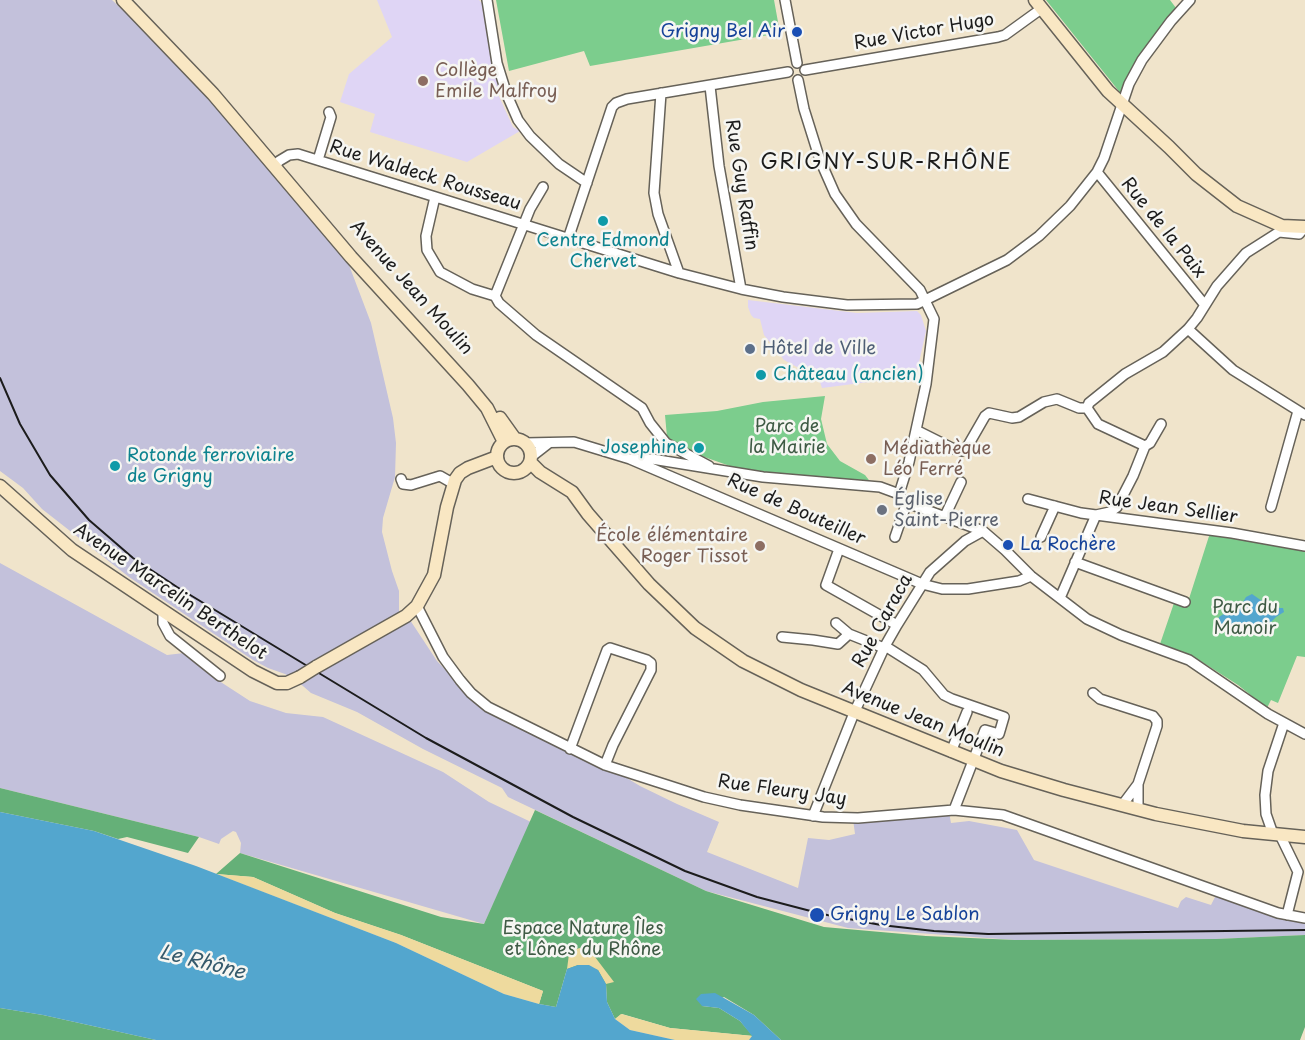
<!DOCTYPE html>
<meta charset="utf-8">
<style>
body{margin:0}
canvas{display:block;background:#f0e4cb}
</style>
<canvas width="1305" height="1040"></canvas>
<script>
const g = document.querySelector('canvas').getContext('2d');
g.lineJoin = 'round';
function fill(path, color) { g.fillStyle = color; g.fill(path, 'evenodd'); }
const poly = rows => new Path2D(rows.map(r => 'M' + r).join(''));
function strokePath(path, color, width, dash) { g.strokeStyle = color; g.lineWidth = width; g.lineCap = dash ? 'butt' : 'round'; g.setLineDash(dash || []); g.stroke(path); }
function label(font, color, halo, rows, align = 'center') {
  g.font = font + ' "Playpen Sans",sans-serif'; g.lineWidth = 5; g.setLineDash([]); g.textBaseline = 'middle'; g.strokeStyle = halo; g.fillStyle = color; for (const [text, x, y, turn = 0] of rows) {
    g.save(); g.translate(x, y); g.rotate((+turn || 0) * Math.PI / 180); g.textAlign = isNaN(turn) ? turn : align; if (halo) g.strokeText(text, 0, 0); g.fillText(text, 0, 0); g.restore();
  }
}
const built = poly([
 [377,0,479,0,484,5,500,87,497,92,513,127,520,131,467,162,370,132,375,114,340,102,349,74,392,37],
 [748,300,857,313,917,311,921,315,926,331,916,376,822,388,817,373,806,372,784,360,764,335,760,319,754,318,751,315,748,307]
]);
const industrial = poly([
 [0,0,112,0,190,73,327,234,349,265,371,323,393,418,396,443,395,477,383,518,382,532,392,571,399,591,399,611,404,616,408,617,437,661,479,704,607,766,640,786,677,804,719,822,707,852,798,888,808,838,829,840,855,834,853,819,949,812,951,823,969,821,1017,830,1034,860,1178,908,1181,901,1186,897,1211,905,1217,893,1305,917,1305,935,1216,939,1015,940,848,928,706,891,508,797,502,788,423,749,357,712,311,693,296,680,285,674,268,668,253,660,129,577,42,509,23,488,0,471],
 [0,563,167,655,184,653,213,677,250,701,286,713,323,717,443,772,489,802,531,822,484,924,240,853,241,843,236,832,233,831,221,839,219,844,199,837,0,788]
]);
const green = poly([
 [496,0,774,0,780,33,590,66,584,51,509,71],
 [1046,0,1170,0,1176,8,1166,21,1122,95],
 [825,396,821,419,827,444,840,461,865,475,872,484,747,472,693,453,667,437,665,415,717,411,763,402],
 [1210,533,1305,549,1305,657,1297,656,1278,703,1271,700,1267,708,1238,685,1199,660,1160,644,1174,603,1187,605]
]);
const forest = poly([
 [0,788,199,837,188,853,127,837,118,839,94,831,0,812],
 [535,810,706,891,824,927,926,936,1015,940,1216,939,1305,935,1305,1027,1300,1040,781,1040,754,1015,724,997,702,1006,719,1008,740,1021,753,1036,670,1028,622,1014,615,1019,607,1002,606,984,567,969,556,1007,539,1004,543,991,401,935,335,913,253,877,216,874,240,853,441,917,484,924],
 [0,1008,43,1015,156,1040,0,1040]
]);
const sand = poly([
 [216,874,253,877,335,913,401,935,543,991,539,1004,504,994,396,943],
 [580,948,595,957,614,982,606,984,598,970,578,965,567,969,569,954,572,950],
 [621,1014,670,1028,753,1036,749,1040,675,1040,630,1030,615,1019]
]);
const water = poly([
 [1252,594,1272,608,1283,608,1284,612,1276,617,1261,632,1257,634,1235,634,1218,628,1219,617,1236,606,1247,603,1243,602,1246,597],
 [0,812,94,831,196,866,396,943,504,994,539,1004,556,1007,567,969,578,965,589,965,598,970,606,984,607,1002,615,1019,630,1030,675,1040,156,1040,43,1015,0,1008],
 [715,993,754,1015,781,1040,749,1040,752,1036,740,1021,719,1008,702,1006,696,999,701,994]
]);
const street = poly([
 [487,0,497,63,507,95,518,120,530,136,559,164,587,183],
 [785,0,797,63],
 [805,70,998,37,1005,35,1041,9],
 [798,80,804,109,820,160,835,194,856,224,920,290,934,319,926,384,909,462,899,494],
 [710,86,719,166,741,289],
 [661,93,654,193,658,214,679,273],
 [318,160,331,117,329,112],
 [275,166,279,161,289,155,298,154,679,273,741,289,783,297,847,305,917,304,1007,260,1039,236,1070,206,1097,172,1104,158,1129,84,1142,60,1171,21,1190,0],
 [1097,172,1204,304],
 [435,197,426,236,427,250,440,272,472,289,495,296,499,303,536,335,642,408,650,423,666,443,709,466],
 [568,239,612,107,616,103,627,99,788,72],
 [495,296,530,209,543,187],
 [1188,329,1233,370,1305,415],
 [1087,408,1089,403,1125,374,1163,352,1188,329,1197,318,1217,286,1246,253,1279,232,1299,234,1305,227],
 [916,430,954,449,962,451,966,449,985,416,989,413,1012,418,1019,417,1044,402,1057,399,1079,408,1087,408],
 [525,443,574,442,630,459,922,584,942,589,968,589,1019,581,1031,576],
 [1145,446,1150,443,1161,424],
 [531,457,549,443],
 [630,459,652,459,763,477,880,487,899,494,903,500,910,504,983,531,1005,550,1031,576,1087,619,1121,635,1189,660,1268,714,1305,734],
 [401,479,403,484,411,485,440,476,454,484],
 [1028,499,1081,513,1232,533,1305,546],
 [1271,507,1298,411],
 [945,516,961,482],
 [895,537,907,502],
 [1041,537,1055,506],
 [839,549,826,585,897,625],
 [1075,562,1185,602],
 [1060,598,1096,515,1110,512,1117,507,1133,476,1145,446,1098,424,1087,408],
 [417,606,443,657,460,680,471,693,488,707,605,765,704,797,740,805,823,817,858,818,954,810,1003,815,1278,913,1305,918],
 [163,611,163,623,170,636,220,676],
 [836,623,849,634],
 [782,637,813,640,838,644,849,634,884,648],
 [885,646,923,670,944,695,952,699,1004,717,999,734,985,730,954,810],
 [1093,693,1100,699,1153,716,1157,721,1157,726,1138,784,1123,804],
 [570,749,607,650,610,648,647,660,651,663,651,670,613,745,605,765],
 [951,752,967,712],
 [1138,784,1138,808],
 [813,816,854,713,885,646,897,625,930,572,965,541,983,531],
 [1273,834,1266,814,1265,795,1268,771,1284,723],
 [1280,835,1298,872,1287,915]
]);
const secondary = poly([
 [123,0,213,94,351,257,468,385,487,408,504,442],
 [1035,0,1108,91,1169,147,1196,174,1237,206,1282,226,1305,227],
 [500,418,515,439],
 '497 456a17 17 0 1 1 34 0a17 17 0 1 1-34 0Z',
 [530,462,540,472,572,492,588,514,649,584,695,628,743,661,801,690,1001,771,1064,790,1156,814,1243,831,1305,837],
 [0,486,72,550,253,671,277,683,287,683,300,677],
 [316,667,406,616,417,606,434,575,447,507,455,480,460,473,468,468,497,457]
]);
const rail = poly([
 [0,378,20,424,50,475,89,520,133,558,177,587,426,738,573,817,685,871,757,897,822,914,881,925,934,931,988,934,1305,930]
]);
const secondaryBridge = poly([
 [300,677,316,667]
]);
const markers = [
 [797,32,6,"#1a4fb4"],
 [423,81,6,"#8d6e63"],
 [603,221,6,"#0f9aa8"],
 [750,349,6,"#5c6f8a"],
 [761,375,6,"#0f9aa8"],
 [699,448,6,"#0f9aa8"],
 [871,459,6,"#8d6e63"],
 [115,466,6,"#0f9aa8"],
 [882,510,6,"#6b7280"],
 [1008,545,6,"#1a4fb4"],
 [760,546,6,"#8d6e63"],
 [817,915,8,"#1a4fb4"]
];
const transitNames = [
 ["Grigny Bel Air",785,32,"right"],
 ["La Rochère",1020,545],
 ["Grigny Le Sablon",830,915]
];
const streetNames = [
 ["Rue Victor Hugo",924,32,-10],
 ["Rue Waldeck Rousseau",425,176,17],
 ["Rue Guy Raffin",741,185,81],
 ["Rue de la Paix",1163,228,51],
 ["Avenue Jean Moulin",411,288,48],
 ["Rue Jean Sellier",1168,508,8],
 ["Rue de Bouteiller",796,510,24],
 ["Avenue Marcelin Berthelot",170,592,34],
 ["Rue Caraca",883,621,-61],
 ["Avenue Jean Moulin",923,720,22],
 ["Rue Fleury Jay",782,791,8]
];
const educationNames = [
 ["Collège",435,71],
 ["Emile Malfroy",435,92],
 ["Médiathèque",883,449],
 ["Léo Ferré",883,470],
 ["École élémentaire",748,536,"right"],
 ["Roger Tissot",748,557,"right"]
];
const cultureNames = [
 ["Centre Edmond",603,241,"center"],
 ["Chervet",603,262,"center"],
 ["Château (ancien)",773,375],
 ["Josephine",687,448,"right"],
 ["Rotonde ferroviaire",127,456],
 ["de Grigny",127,477]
];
const serviceNames = [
 ["Hôtel de Ville",762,349]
];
const parkNames = [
 ["Parc de",787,427],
 ["la Mairie",787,448],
 ["Parc du",1245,608],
 ["Manoir",1245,629],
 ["Espace Nature Îles",583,929],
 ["et Lônes du Rhône",583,950]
];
const worshipNames = [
 ["Église",894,500],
 ["Saint-Pierre",894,521]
];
const waterNames = [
 ["Le Rhône",202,963,14]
];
const quarterNames = [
 ["GRIGNY-SUR-RHÔNE",886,163]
];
fill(built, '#dfd5f5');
fill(industrial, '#c3c1db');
fill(green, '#7ccd8d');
fill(forest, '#65b078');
fill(sand, '#eeda9e');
fill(water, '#53a6ce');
strokePath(street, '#666259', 12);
strokePath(secondary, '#666259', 15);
strokePath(street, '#fff', 9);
strokePath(secondary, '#f9e7c3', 12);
strokePath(rail, '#1c1c1c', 2);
strokePath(secondaryBridge, '#666259', 15, []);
strokePath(secondaryBridge, '#f9e7c3', 12);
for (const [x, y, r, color] of markers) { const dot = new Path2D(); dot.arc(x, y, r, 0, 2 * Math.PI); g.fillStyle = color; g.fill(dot); strokePath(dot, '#f6f6f2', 2); }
label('18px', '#164399', '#f6f6f2', transitNames, 'left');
label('18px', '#1c1c1c', '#f6f6f2', streetNames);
label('18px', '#785e54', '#f6f6f2', educationNames, 'left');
label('18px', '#0d838f', '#f6f6f2', cultureNames, 'left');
label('18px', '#4e5e75', '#f6f6f2', serviceNames, 'left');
label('18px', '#3e5a44', '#f6f6f2', parkNames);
label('18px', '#5b616d', '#f6f6f2', worshipNames, 'left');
label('italic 20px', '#355a6c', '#f6f6f2', waterNames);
g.letterSpacing = '1.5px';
label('21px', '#1c1c1c', '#f6f6f2', quarterNames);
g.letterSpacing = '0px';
</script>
